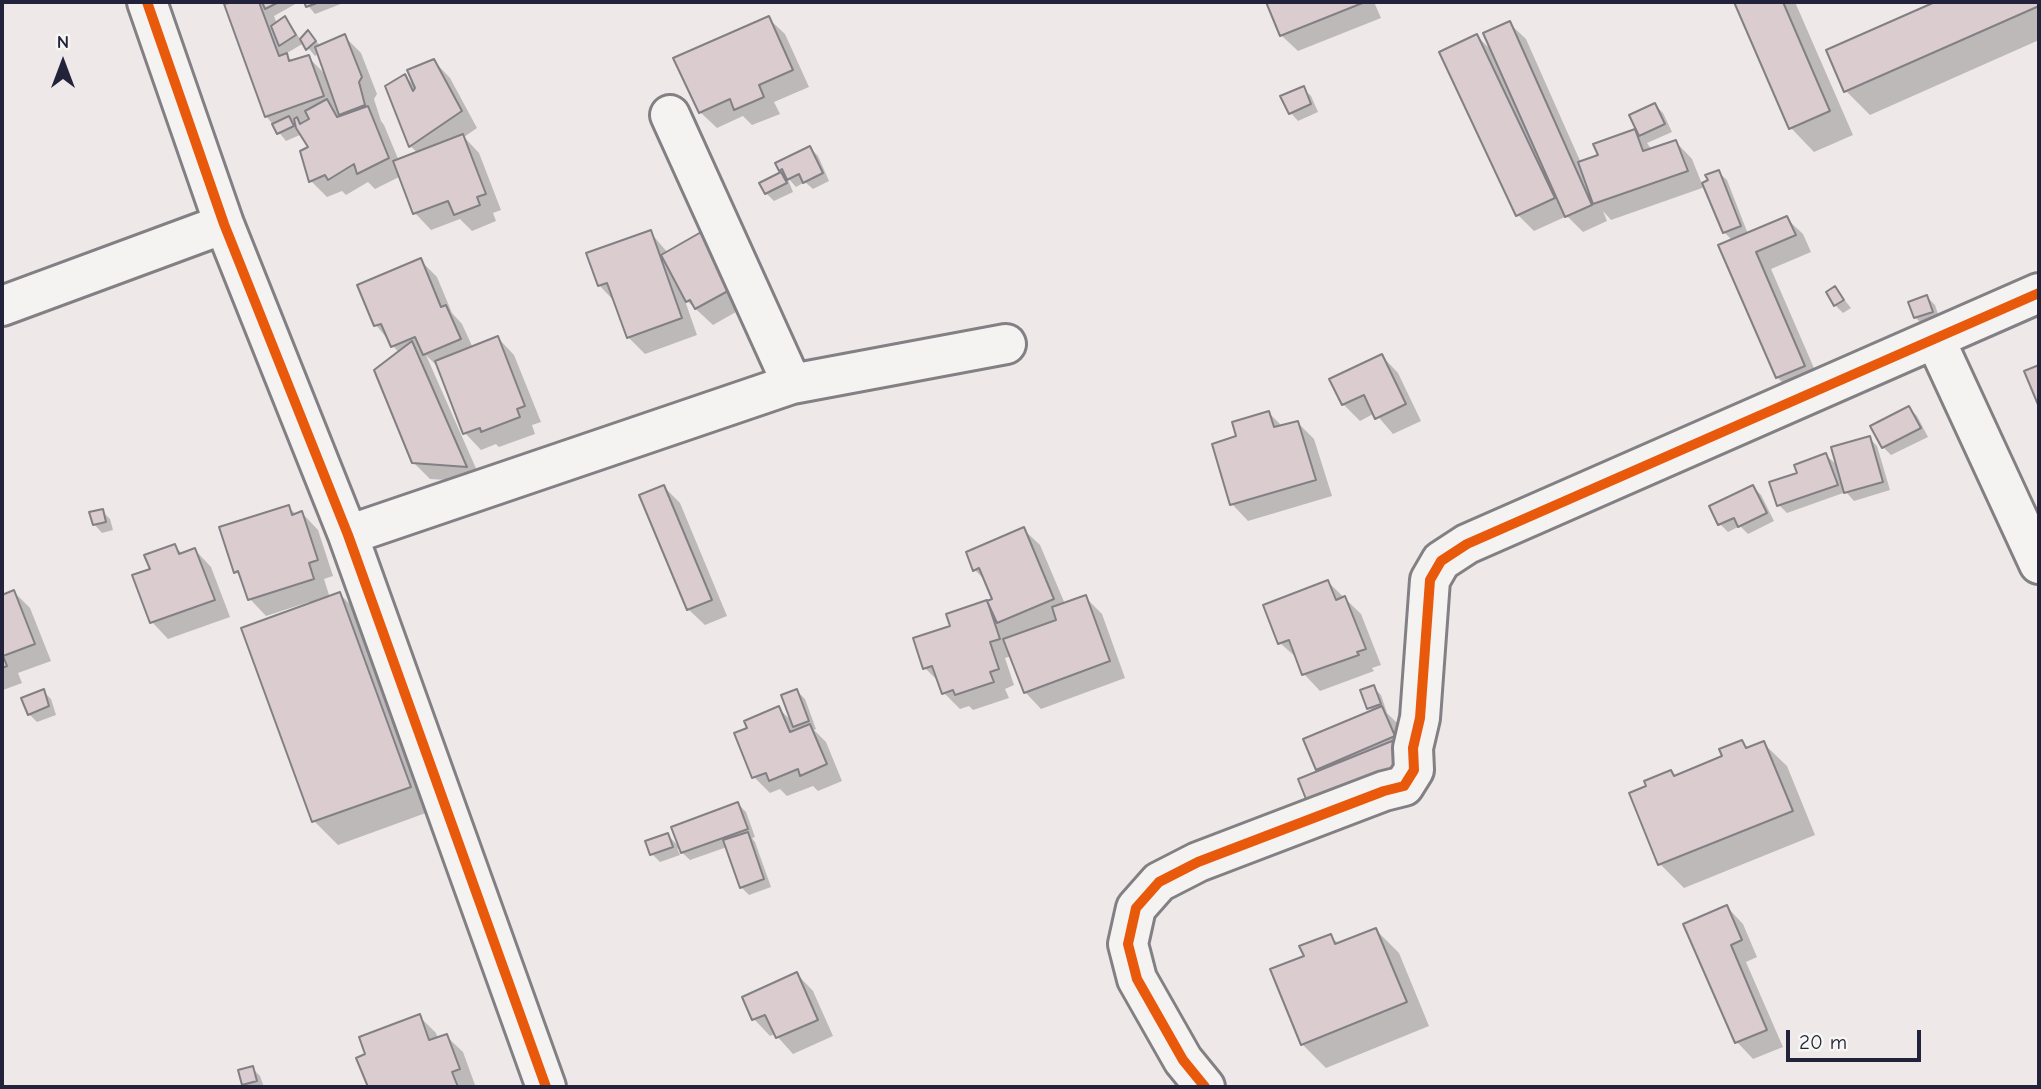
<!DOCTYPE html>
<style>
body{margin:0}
#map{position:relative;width:2041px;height:1089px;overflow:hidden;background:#eee8e8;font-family:"Comic Neue",sans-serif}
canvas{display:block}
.frame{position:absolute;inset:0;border:4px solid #22223b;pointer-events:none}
.north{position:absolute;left:28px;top:28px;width:70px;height:70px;-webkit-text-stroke:5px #f6f6f2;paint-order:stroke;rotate:0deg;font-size:19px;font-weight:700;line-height:28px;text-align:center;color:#22223b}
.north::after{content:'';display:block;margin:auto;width:24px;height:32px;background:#22223b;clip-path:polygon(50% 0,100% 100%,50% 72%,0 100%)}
.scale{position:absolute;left:1786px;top:1030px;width:135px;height:32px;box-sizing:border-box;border:4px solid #22223b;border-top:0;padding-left:9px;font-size:21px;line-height:24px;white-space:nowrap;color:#22223b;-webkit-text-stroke:5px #f6f6f2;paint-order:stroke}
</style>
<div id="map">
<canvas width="2041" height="1089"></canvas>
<div class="frame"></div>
<div class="north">N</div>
<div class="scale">20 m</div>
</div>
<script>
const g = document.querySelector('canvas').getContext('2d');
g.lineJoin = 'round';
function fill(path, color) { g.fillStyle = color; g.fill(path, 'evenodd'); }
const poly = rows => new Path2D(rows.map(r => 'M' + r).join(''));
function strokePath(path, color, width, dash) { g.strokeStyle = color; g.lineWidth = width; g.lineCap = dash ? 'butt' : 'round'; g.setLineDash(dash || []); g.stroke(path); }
const shadow = poly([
 [237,2,262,2,265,4,264,2,299,2,274,16,277,24,285,18,301,40,316,41,321,47,344,36,361,53,377,94,374,99,381,121,384,125,399,161,418,153,410,146,405,76,417,88,434,61,450,78,477,128,464,137,479,153,501,210,493,213,496,221,472,231,460,219,431,230,415,213,401,176,375,189,368,182,346,195,342,191,327,197,311,181,310,148,302,134,286,141,266,116,227,5],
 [304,43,315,56,319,53,327,76,308,57,293,62,289,58,287,53],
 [305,2,346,2,315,14],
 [1268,2,1374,2,1381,18,1298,51,1281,35],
 [1736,2,1795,2,1853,135,1814,152,1791,128],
 [1940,2,2039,2,2039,40,1870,115,1846,91,1828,51],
 [768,18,785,34,809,87,774,102,780,114,752,125,743,116,717,128,700,112],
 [1509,23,1526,39,1581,163,1600,156,1635,131,1642,137,1632,116,1655,105,1663,113,1672,132,1647,143,1652,150,1676,142,1692,159,1702,184,1710,181,1718,172,1727,180,1748,234,1786,218,1803,234,1811,252,1771,269,1820,382,1794,394,1777,377,1733,241,1724,232,1705,187,1611,220,1603,211,1607,221,1583,232,1567,216,1534,231,1518,215,1477,36,1494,53],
 [1303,88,1311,96,1318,112,1298,121,1290,112],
 [810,148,818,156,829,181,813,189,805,182,796,187,787,177,793,192,774,201,766,193,761,183,784,173,781,170],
 [650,232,668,253,703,233,743,308,713,325,684,298,697,335,645,354,628,337,615,302,599,285],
 [420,260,437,277,452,313,462,324,473,348,498,338,514,355,541,422,532,425,535,434,499,447,496,444,481,450,465,433,440,369,426,355,482,482,430,479,413,462,399,353,376,325],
 [1835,288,1851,308,1843,313,1835,305],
 [1927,297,1935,305,1940,320,1923,325,1915,317],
 [1382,356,1398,373,1421,421,1393,434,1375,413,1360,421,1343,404],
 [1909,408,1917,416,1928,437,1891,455,1883,447],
 [1269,413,1283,427,1298,423,1314,439,1332,496,1248,521,1232,504,1214,445,1239,438],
 [1869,438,1877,446,1890,490,1854,501,1846,492,1787,513,1779,505,1799,474,1826,455,1839,467],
 [664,487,680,503,727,616,705,625,688,609],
 [1753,487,1761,495,1774,521,1748,534,1740,526,1728,532,1720,524,1712,507],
 [288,507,297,515,302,513,318,530,333,576,324,579,330,598,340,594,363,618,434,810,338,845,314,821,309,602,266,616,250,599,243,579,236,572],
 [102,511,110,519,113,530,102,533,94,524],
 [1023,529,1040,545,1065,604,1085,597,1102,614,1125,678,1041,709,1025,692,1012,656,1005,658,1014,685,1005,689,1009,698,973,710,969,706,960,709,944,693,941,684,925,668,915,639,952,627,948,616,995,600,986,581,975,570],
 [175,546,183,555,195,550,211,567,230,617,168,639,152,622,135,576,152,570],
 [1328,582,1361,614,1381,665,1372,668,1374,671,1320,691,1304,674,1298,659,1280,643],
 [14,592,30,608,51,661,18,673,22,683,3,690,2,597],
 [1373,687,1381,695,1387,713,1398,724,1411,753,1320,772,1317,769,1372,712,1363,691],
 [43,691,51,699,56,715,37,722,29,714],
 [797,691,805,699,816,729,814,730,826,742,842,781,818,791,813,786,787,796,780,789,770,793,754,777,749,729,779,709,793,722],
 [1742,742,1749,749,1763,743,1787,766,1815,835,1684,888,1660,864,1631,794,1648,787,1671,772,1676,777,1724,757],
 [738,804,746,812,755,837,752,838,755,842,771,887,749,895,741,887,727,847,690,860,677,848,680,855,660,862,652,854,668,835,680,848],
 [1727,907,1743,924,1757,957,1746,962,1783,1047,1753,1059,1737,1042,1685,925],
 [1376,930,1399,953,1429,1026,1326,1068,1302,1044,1306,957,1330,936,1339,944],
 [797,974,813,991,833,1036,793,1054,775,1034,770,1036,754,1019,744,998],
 [420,1017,436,1033,438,1039,446,1036,463,1052,475,1085,470,1087,370,1087,359,1058],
 [252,1068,260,1076,264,1087,247,1087,244,1084]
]);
const building = poly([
 [232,2,259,2,279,56,287,53,289,61,309,55,324,96,265,117,224,4,232,2],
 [262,2,279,2,265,9,262,2],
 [304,2,320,2,306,7,304,2],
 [1266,2,1365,2,1280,36,1266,2],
 [1734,2,1783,2,1830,111,1789,129,1734,2],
 [1935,2,2039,2,2039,6,1844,92,1826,50,1935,2],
 [285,16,296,35,279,46,271,26,285,16],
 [769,16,793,70,759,85,764,97,734,110,730,99,699,113,673,58,769,16],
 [1510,21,1592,205,1565,217,1483,33,1510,21],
 [308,30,316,41,306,50,300,39,308,30],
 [345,34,362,77,359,82,365,105,339,115,315,47,345,34],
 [1477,34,1555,198,1516,216,1439,52,1477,34],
 [434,59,462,111,409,147,385,86,405,74,413,91,415,88,407,70,434,59],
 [1304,86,1311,104,1289,114,1280,96,1304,86],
 [327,99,337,117,368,106,389,158,357,174,354,164,328,180,325,175,309,182,300,151,308,147,296,128,294,119,297,117,300,124,309,119,305,111,327,99],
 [1655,103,1665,124,1639,136,1629,115,1655,103],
 [289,116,294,126,277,134,272,124,289,116],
 [1635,129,1643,151,1676,140,1688,171,1593,204,1578,162,1598,155,1593,144,1635,129],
 [463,134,486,194,477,197,480,205,454,215,448,201,413,214,393,161,463,134],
 [810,146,823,173,803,183,799,174,787,180,782,169,779,171,775,163,810,146],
 [1719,170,1741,226,1723,233,1702,183,1708,180,1705,175,1719,170],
 [781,172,787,183,765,194,759,183,781,172],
 [1787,216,1796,235,1756,252,1805,366,1776,378,1718,245,1787,216],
 [651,230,682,318,627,338,607,283,598,286,586,253,651,230],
 [703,231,731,282,725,286,728,291,695,309,690,300,686,302,661,255,703,231],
 [421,258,441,307,446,305,461,339,423,355,415,337,391,347,381,324,374,326,357,285,421,258],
 [1835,286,1844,300,1834,306,1826,292,1835,286],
 [1927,295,1933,312,1914,318,1908,302,1927,295],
 [498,336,525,406,517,409,520,417,481,432,480,428,463,434,435,361,498,336],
 [412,341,467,467,412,463,374,370,412,341],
 [1382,354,1406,404,1375,419,1364,395,1342,405,1329,379,1382,354],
 [2039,365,2039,407,2024,371,2039,365],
 [1909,406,1921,428,1882,448,1870,426,1909,406],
 [1269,411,1274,427,1298,421,1316,480,1230,505,1212,444,1236,436,1232,422,1269,411],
 [1870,436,1883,482,1844,493,1831,447,1870,436],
 [1826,453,1838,485,1777,506,1769,482,1797,473,1794,465,1826,453],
 [664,485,712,600,687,610,639,495,664,485],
 [1753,485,1767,513,1738,527,1734,518,1718,525,1709,506,1753,485],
 [289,505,292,515,302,511,318,560,309,563,314,579,248,600,238,571,234,573,219,527,289,505],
 [103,509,106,522,93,525,89,512,103,509],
 [1024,527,1054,599,997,623,987,601,992,599,979,568,973,571,966,552,1024,527],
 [175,544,179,554,195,548,215,600,150,623,132,575,150,569,144,555,175,544],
 [1328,580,1336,600,1345,596,1366,649,1357,652,1359,655,1302,675,1289,640,1278,644,1263,605,1328,580],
 [14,590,35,644,3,656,7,666,2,668,2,595,14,590],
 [340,592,411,787,312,822,241,628,340,592],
 [1086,595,1110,661,1024,693,1003,639,1056,620,1052,607,1086,595],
 [987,600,1000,639,990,642,999,669,990,672,994,682,955,695,953,690,942,694,932,666,923,669,913,638,950,626,946,614,987,600],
 [1374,685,1381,704,1367,709,1360,690,1374,685],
 [44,689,49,706,28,715,21,698,44,689],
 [797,689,809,721,793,727,781,695,797,689],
 [779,706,790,732,810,724,827,764,800,776,798,769,769,781,766,773,752,778,734,733,747,728,744,721,779,706],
 [1382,706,1395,736,1316,770,1303,739,1382,706],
 [1742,740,1746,748,1764,741,1793,811,1658,865,1629,793,1646,786,1644,781,1671,770,1674,776,1722,756,1719,749,1742,740],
 [1392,741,1404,771,1310,809,1298,779,1392,741],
 [738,802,748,829,681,853,671,827,738,802],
 [748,832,764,879,740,888,723,840,748,832],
 [668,833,673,847,650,855,645,841,668,833],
 [1727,905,1742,940,1731,945,1767,1030,1735,1043,1683,924,1727,905],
 [1376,928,1407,1002,1301,1045,1270,969,1304,956,1299,946,1331,934,1335,944,1376,928],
 [797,972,818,1020,776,1038,765,1015,752,1020,742,997,797,972],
 [420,1014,429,1040,447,1034,460,1069,452,1072,458,1087,368,1087,356,1058,365,1054,359,1037,420,1014],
 [253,1066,257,1081,242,1085,238,1070,253,1066]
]);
const minor = poly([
 [147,2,224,224,348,535,546,1087],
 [670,115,792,384],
 [2,306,224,224],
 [1935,339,2039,564],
 [348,535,792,384,1006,344],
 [1205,1087,1183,1060,1137,979,1128,944,1136,908,1159,882,1198,862,1384,791,1404,786,1414,770,1413,748,1420,718,1430,580,1441,561,1467,544,2039,293]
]);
const cycleway = poly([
 [147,2,224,224,348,535,546,1087],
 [1205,1087,1183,1060,1137,979,1128,944,1136,908,1159,882,1198,862,1384,791,1404,786,1414,770,1413,748,1420,718,1430,580,1441,561,1467,544,2039,293]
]);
fill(shadow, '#0003');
fill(building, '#dacccf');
strokePath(building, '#828084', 2);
strokePath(minor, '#828084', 44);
strokePath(minor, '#f4f3f1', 38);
strokePath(cycleway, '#e8590c', 10);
</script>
